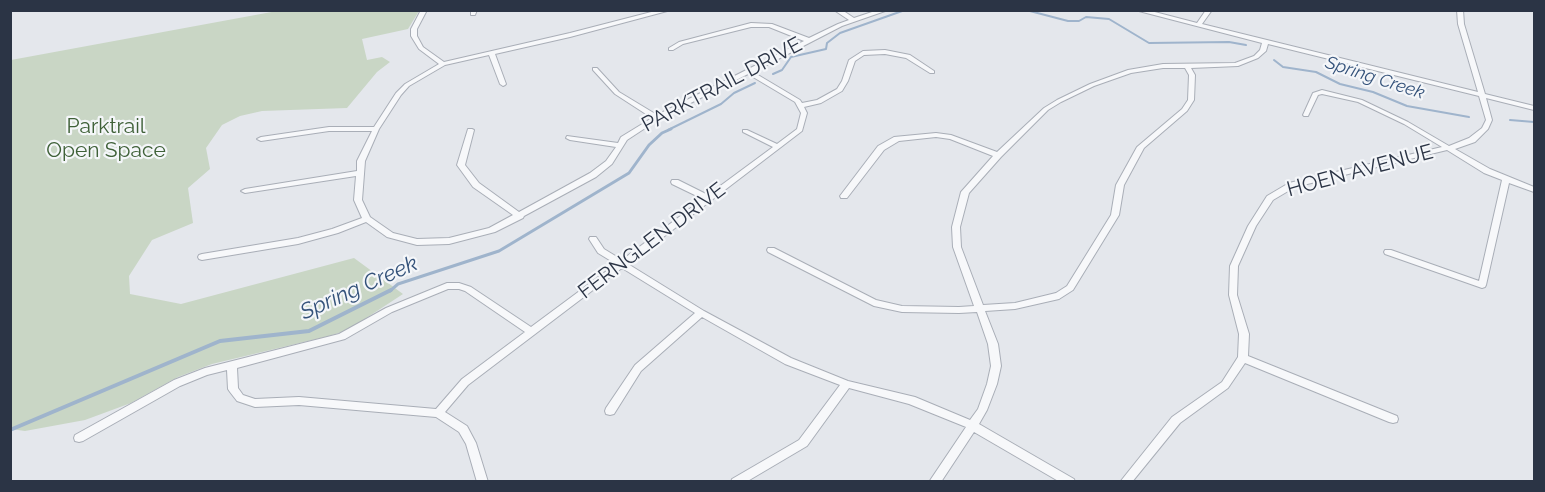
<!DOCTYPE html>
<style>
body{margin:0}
#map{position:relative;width:1545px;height:492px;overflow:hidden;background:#e4e7ec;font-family:Raleway,sans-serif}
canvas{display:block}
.frame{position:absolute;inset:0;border:12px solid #2b3445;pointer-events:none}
</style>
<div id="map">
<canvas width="1545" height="492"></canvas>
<div class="frame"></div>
</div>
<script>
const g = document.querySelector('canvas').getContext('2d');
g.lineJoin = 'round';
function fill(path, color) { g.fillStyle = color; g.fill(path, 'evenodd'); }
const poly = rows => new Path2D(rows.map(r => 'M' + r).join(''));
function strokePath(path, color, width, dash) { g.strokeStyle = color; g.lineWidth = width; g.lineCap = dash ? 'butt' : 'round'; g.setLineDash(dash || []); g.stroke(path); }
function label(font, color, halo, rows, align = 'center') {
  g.font = font + ' Raleway,sans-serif'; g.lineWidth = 4.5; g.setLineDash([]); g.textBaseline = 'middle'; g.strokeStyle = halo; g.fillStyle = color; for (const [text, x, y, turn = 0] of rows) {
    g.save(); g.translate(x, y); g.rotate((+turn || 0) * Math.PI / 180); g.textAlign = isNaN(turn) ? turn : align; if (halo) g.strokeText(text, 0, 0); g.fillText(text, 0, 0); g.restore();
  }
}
const green = poly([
 [277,11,419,11,408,29,362,39,367,60,382,57,390,62,377,72,347,108,262,111,240,116,222,125,206,148,210,169,188,188,193,223,152,240,129,276,130,294,181,304,354,258,403,294,348,330,329,336,212,364,178,377,131,403,85,420,25,431,11,429,11,60]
]);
const streamFar2 = poly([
 [1026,10,1068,21,1079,21,1086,17,1109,19,1149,43,1229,42,1246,45],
 [1274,60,1283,67,1316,72,1340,84,1373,92,1407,106,1469,117],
 [773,74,782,70,791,57,826,49,827,43,840,33,905,10],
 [1510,120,1534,122],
 [668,130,721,104,734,93,755,83]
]);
const streamFar1 = poly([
 [390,291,398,284,499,251,629,173,649,145,662,133,671,129]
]);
const stream = poly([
 [10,430,220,341,309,331,391,290]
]);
const minor = poly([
 [421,10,427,10,417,29,417,36,423,47,444,62,570,33,659,10,671,10,570,37,495,54,506,84,505,85,503,86,500,84,489,55,445,65,409,86,401,95,379,129,365,161,362,200,370,217,393,233,417,239,449,238,489,228,513,215,473,187,457,165,468,129,472,129,474,130,465,165,479,183,519,212,590,173,606,161,616,147,570,140,566,138,567,136,618,143,621,137,652,118,615,94,593,70,593,68,597,68,619,92,657,115,804,41,769,27,751,27,683,44,673,50,669,50,669,48,679,42,751,23,772,24,809,38,838,24,849,20,834,10,842,10,854,18,878,10,888,10,842,26,753,72,800,100,802,103,817,100,837,89,842,81,849,60,863,51,885,50,910,55,934,71,934,73,930,73,906,58,885,54,864,55,855,61,848,81,842,91,821,103,804,107,807,113,802,131,628,264,704,311,791,358,848,381,915,397,970,420,978,409,987,384,991,366,988,344,977,312,959,313,902,312,874,306,768,252,767,250,768,248,774,248,876,300,902,306,959,307,974,306,953,247,952,227,961,192,993,156,950,139,936,137,899,141,884,150,847,198,841,198,840,196,878,146,894,137,936,133,951,135,997,152,1044,108,1057,100,1090,84,1128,70,1163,64,1235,63,1254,56,1260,50,1262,43,1135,10,1147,10,1197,23,1206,10,1212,10,1202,24,1478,92,1458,24,1457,10,1463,10,1464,24,1485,94,1534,106,1534,110,1486,98,1492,120,1488,129,1475,142,1455,149,1490,169,1534,187,1534,192,1509,183,1486,285,1485,287,1482,288,1385,254,1384,252,1385,250,1391,250,1479,281,1502,180,1484,173,1447,150,1295,187,1273,200,1256,226,1238,266,1237,295,1249,334,1248,356,1397,416,1398,419,1397,422,1393,423,1389,422,1245,363,1228,388,1180,423,1132,482,1120,482,1172,417,1222,382,1238,357,1239,334,1229,295,1230,266,1248,226,1267,196,1289,183,1442,147,1404,124,1358,102,1322,94,1318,95,1308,116,1304,116,1303,115,1313,93,1322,90,1362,100,1408,122,1449,146,1469,138,1482,128,1486,120,1479,96,1268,44,1266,51,1258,58,1238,66,1191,68,1195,75,1194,100,1187,111,1144,148,1124,185,1119,215,1073,290,1059,299,1015,309,985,311,998,344,1001,366,997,384,987,410,979,424,1074,479,1075,482,1060,482,974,432,941,482,929,482,966,427,909,404,849,388,807,446,746,482,731,482,732,479,799,440,840,385,785,364,702,317,641,371,614,414,610,415,606,414,605,411,606,408,635,365,695,313,622,268,468,385,445,412,467,426,476,443,488,482,477,482,466,444,459,432,436,417,299,405,255,407,237,401,230,392,228,389,227,370,207,375,180,386,83,441,79,442,75,441,74,438,75,435,174,380,205,368,339,334,386,308,447,283,459,283,471,287,531,327,616,264,598,253,589,239,590,237,596,237,604,249,622,260,703,199,672,184,671,182,672,180,678,180,708,195,773,147,743,132,743,130,747,130,777,144,797,129,801,113,795,102,748,74,659,119,627,140,612,164,596,177,524,216,523,218,495,232,449,244,417,245,387,237,366,222,338,233,298,244,202,260,199,259,198,257,199,255,202,254,298,238,332,229,362,218,354,200,356,176,245,193,241,191,245,189,357,171,357,161,372,131,329,131,261,141,257,139,261,137,329,127,374,127,396,93,405,84,439,64,419,49,411,36,411,29,421,10],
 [1163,68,1185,68,1189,75,1188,100,1182,109,1137,147,1116,185,1111,215,1067,286,1056,293,1015,303,983,305,961,247,960,227,969,193,1001,157,1048,110,1061,102,1094,86,1131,73,1163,68],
 [448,289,459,289,465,291,525,332,462,379,436,409,299,397,255,399,243,395,238,388,237,368,345,339,392,312,448,289],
 [471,10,477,10,475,15,471,15,471,10]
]);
const farWaternames = [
 ["Spring Creek",1375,78,18]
];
const streetNames = [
 ["PARKTRAIL DRIVE",722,85,-28],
 ["HOEN AVENUE",1360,171,-15],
 ["FERNGLEN DRIVE",652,241,-37]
];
const parkNames = [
 ["Parktrail",106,127],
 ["Open Space",106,151]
];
const waterNames = [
 ["Spring Creek",359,288,-24]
];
fill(green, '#c9d6c5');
strokePath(streamFar2, '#9fb4cc', 2);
strokePath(streamFar1, '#9fb4cc', 3);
strokePath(stream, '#9fb4cc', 4);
strokePath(minor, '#a9aeb7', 2);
fill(minor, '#f7f8fa');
label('italic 18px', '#34527a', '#f4f6f9', farWaternames);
label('21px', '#2b3445', '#f4f6f9', streetNames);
label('21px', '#3f6138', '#f4f6f9', parkNames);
label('italic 22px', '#34527a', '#f4f6f9', waterNames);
</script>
